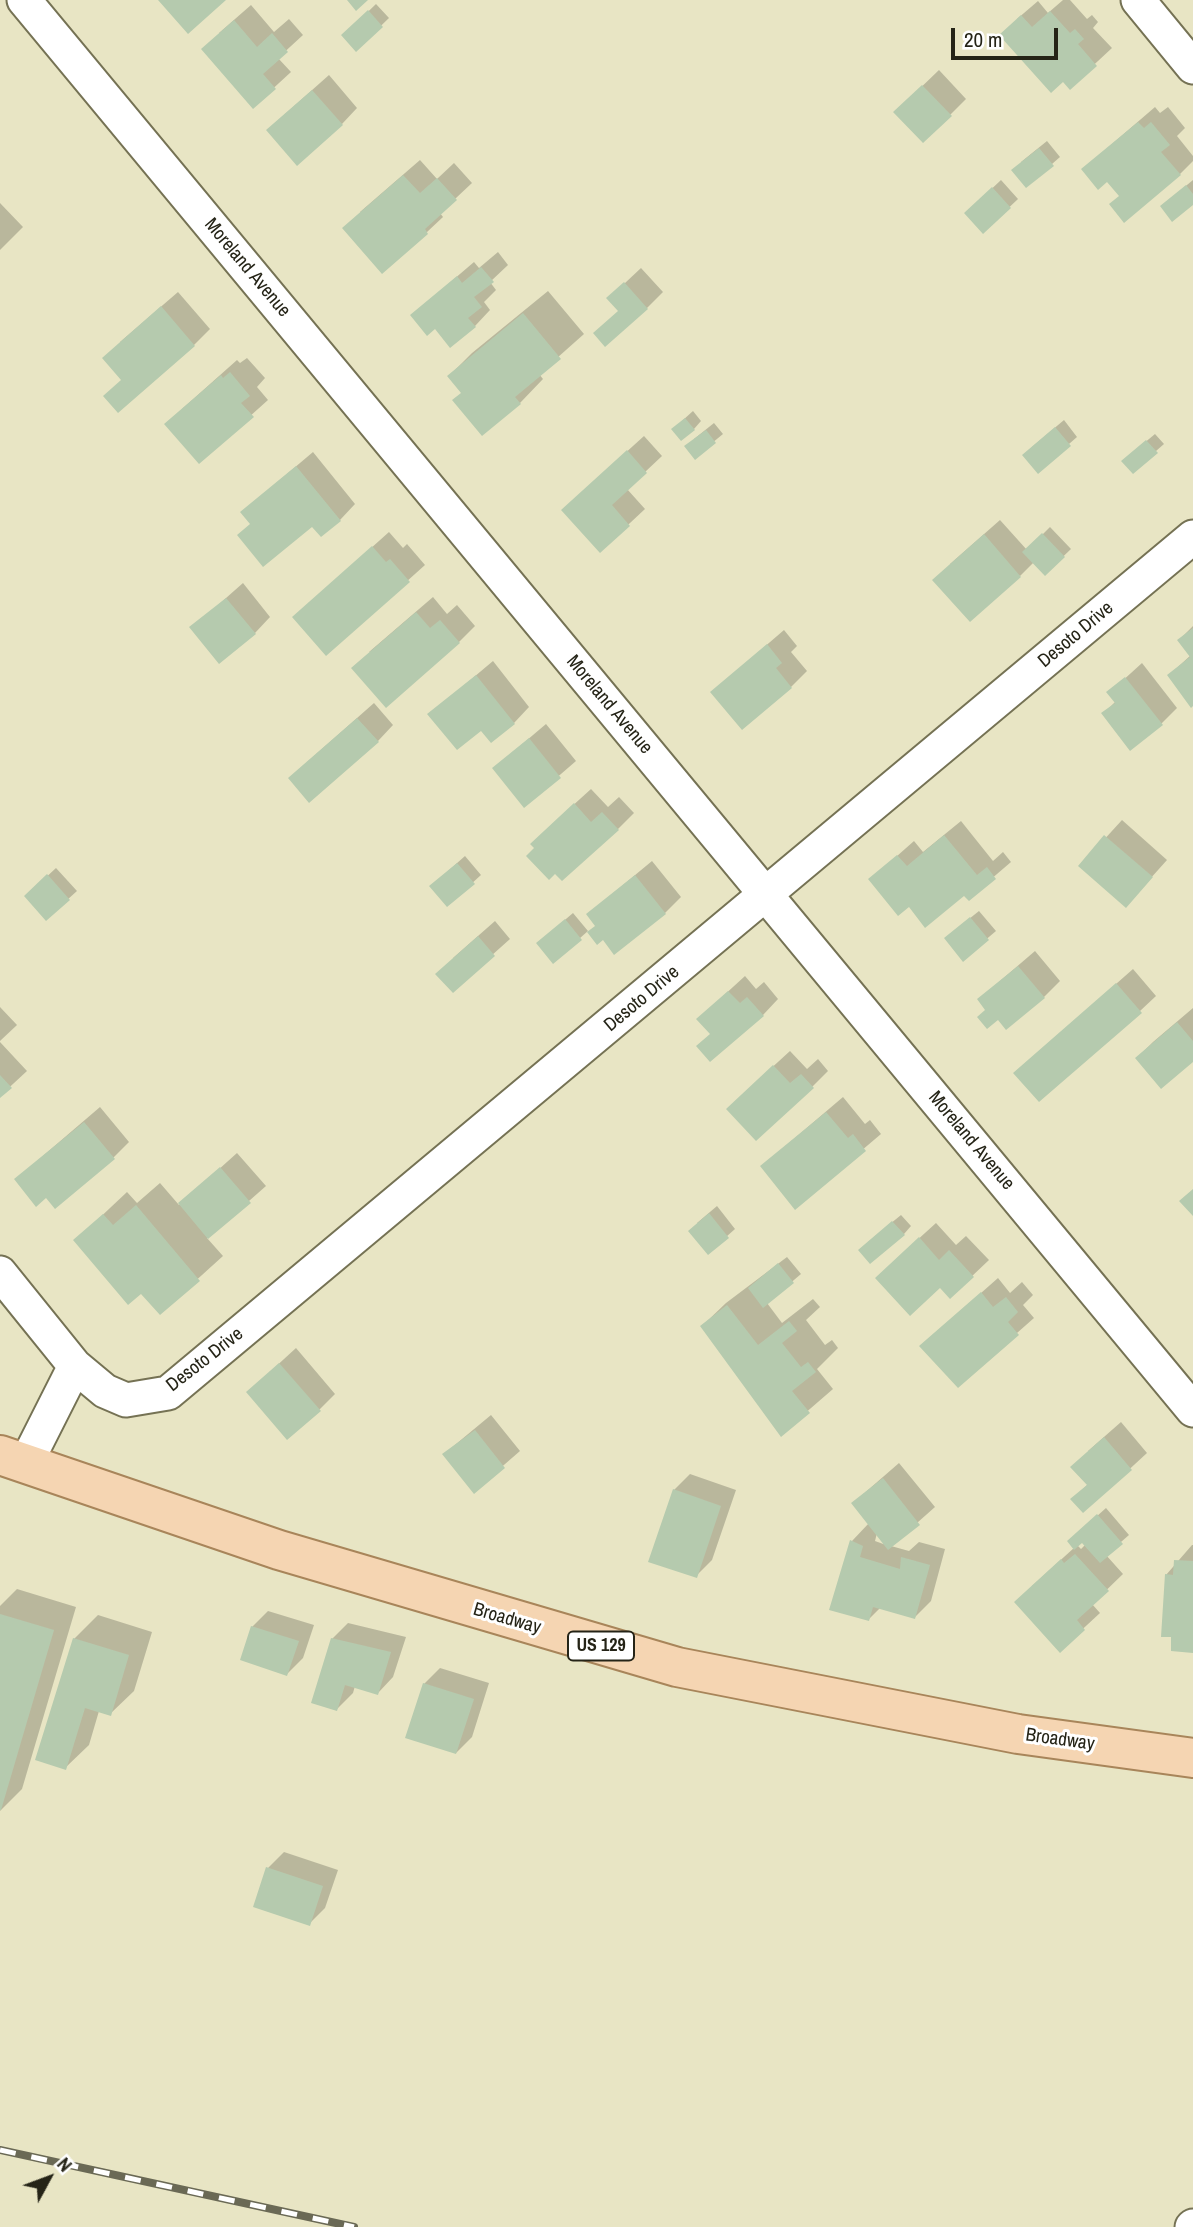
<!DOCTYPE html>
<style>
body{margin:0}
#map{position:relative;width:1193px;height:2227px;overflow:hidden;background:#e8e5c4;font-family:"Archivo Narrow",sans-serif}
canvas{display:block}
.north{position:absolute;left:14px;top:2143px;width:70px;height:70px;-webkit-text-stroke:5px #fff;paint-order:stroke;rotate:49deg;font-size:19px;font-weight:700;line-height:28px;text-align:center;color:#252417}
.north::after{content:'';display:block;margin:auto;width:24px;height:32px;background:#252417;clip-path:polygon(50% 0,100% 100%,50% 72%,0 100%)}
.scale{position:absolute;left:951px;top:28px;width:107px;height:32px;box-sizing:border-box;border:4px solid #252417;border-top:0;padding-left:9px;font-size:21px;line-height:24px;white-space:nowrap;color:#252417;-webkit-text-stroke:5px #fff;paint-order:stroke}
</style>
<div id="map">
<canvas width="1193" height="2227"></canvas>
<div class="north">N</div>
<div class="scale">20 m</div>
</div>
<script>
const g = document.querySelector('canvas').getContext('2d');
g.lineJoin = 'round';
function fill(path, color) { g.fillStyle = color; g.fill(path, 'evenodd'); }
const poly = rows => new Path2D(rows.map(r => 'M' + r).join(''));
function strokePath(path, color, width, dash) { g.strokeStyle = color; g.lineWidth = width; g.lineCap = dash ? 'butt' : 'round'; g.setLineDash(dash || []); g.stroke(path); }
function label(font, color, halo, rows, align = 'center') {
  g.font = font + ' "Archivo Narrow",sans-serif'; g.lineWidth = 6; g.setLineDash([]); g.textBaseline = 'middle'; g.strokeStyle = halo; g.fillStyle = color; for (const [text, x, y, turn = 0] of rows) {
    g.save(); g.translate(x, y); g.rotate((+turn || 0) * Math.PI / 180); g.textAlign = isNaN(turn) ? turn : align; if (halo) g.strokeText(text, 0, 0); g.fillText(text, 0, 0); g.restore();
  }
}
const shadow = poly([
 [1063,0,1070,0,1087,19,1092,15,1098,22,1093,28,1112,48,1070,87,1017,19,1038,1,1048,13],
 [376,4,389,18,357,49,344,35],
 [251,5,274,32,289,19,303,35,278,58,291,72,254,106,219,33],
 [939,70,966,99,950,115,912,96],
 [329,75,357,108,342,124,284,115],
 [1155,107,1160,113,1168,107,1185,128,1177,136,1193,156,1193,161,1180,174,1120,196,1107,179,1083,169],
 [1047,141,1060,157,1052,164,1021,162],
 [420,160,437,179,454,163,472,183,440,213,443,217,427,232,383,272,360,212],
 [1001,180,1018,199,983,232,966,213],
 [1193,180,1193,203,1170,199],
 [0,203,23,227,0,250],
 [498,252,508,265,490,282,496,290,484,302,490,310,475,326,435,327,412,315,474,262,479,268],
 [641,268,663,292,647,308,620,310,609,298],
 [548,291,584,334,539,374,543,379,520,403,482,433,462,392,449,376,472,353],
 [178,292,210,329,194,345,123,379,120,342],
 [247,358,265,378,257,387,268,400,199,462,182,409,237,360,240,363],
 [693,411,701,421,694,429,673,429],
 [1064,420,1077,437,1038,471,1032,447],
 [714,423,723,434,695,457,694,439],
 [1155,434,1164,444,1156,451,1131,454],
 [644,436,662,456,627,489,645,509,600,551,579,495],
 [313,452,355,504,340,520,312,525,252,523,242,512],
 [1000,520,1027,550,1050,527,1071,549,1045,574,1034,562,1020,576,950,564],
 [389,532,403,548,407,544,425,565,327,653,294,617],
 [243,583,270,617,255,633,192,628],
 [433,597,447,614,457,605,475,626,459,642,369,652],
 [1193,626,1193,704,1169,675,1191,655,1179,640],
 [784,630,797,646,791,652,807,671,791,687,712,692],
 [493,661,529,707,514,723,430,714],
 [1142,663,1177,708,1161,724,1104,713,1116,701,1109,693],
 [374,703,393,725,378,741,306,763],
 [546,724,576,761,524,806,494,768],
 [591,789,608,807,619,797,634,813,618,829,555,871,536,848,548,828],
 [1122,820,1167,860,1141,889,1080,866],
 [961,821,993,861,1003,852,1011,862,969,898,965,893,909,905,871,879,914,841,923,852],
 [465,856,481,875,448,905,439,879],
 [652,861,681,897,665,913,597,925,588,914],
 [56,868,77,891,46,919,26,896],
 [979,911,996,931,963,959,954,931],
 [573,913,588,931,554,961,546,936],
 [495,921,510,939,453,990,453,958],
 [1035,951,1060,981,1044,997,987,1009,979,999],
 [1133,969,1156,996,1140,1011,1015,1073],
 [745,976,756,989,764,982,778,999,763,1015,711,1034,698,1019],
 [0,1007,17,1025,0,1041],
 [1193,1008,1193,1059,1137,1058,1153,1042],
 [0,1042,27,1071,0,1096],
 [790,1051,807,1069,818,1059,828,1071,812,1087,744,1093],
 [843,1097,865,1124,870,1120,881,1134,795,1207,762,1166],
 [100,1107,129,1142,113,1158,46,1195,16,1179],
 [237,1153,266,1186,207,1238,223,1256,160,1313,142,1292,76,1240,127,1192,137,1203,160,1183,179,1205],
 [717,1206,735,1229,708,1253,697,1223],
 [901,1215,911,1226,904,1234,868,1242],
 [936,1223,956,1245,966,1236,989,1260,950,1297,940,1286,893,1262],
 [787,1257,801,1274,767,1303,782,1323,813,1299,820,1307,806,1320,825,1345,832,1340,838,1348,817,1369,833,1389,781,1434,702,1326,726,1303],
 [998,1278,1010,1293,1022,1282,1033,1295,1023,1305,1034,1318,958,1385,921,1346],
 [296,1348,335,1394,319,1410,248,1392],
 [491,1415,520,1451,474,1491,444,1454],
 [1121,1422,1147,1453,1084,1511,1073,1499,1088,1484,1088,1451],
 [899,1463,935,1507,891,1546,909,1551,919,1542,945,1549,931,1601,915,1617,881,1607,869,1619,831,1609,852,1541,869,1523,853,1503],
 [877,1533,886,1545,875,1541],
 [690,1474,736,1490,712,1560,696,1576,674,1490],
 [1106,1508,1129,1535,1106,1555,1123,1574,1092,1604,1100,1613,1060,1650,1032,1586,1075,1547,1077,1534],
 [1083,1540,1086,1544,1081,1549,1077,1545],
 [1192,1545,1193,1545,1193,1651,1166,1575],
 [17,1589,76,1607,22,1789,0,1811,0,1606],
 [268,1611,314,1625,303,1658,287,1674,252,1627],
 [98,1615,152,1632,134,1691,110,1714,99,1711,89,1745,65,1768,74,1639],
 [348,1623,406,1637,393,1677,378,1693,355,1686,353,1693,337,1709,332,1639],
 [440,1668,489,1683,472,1737,456,1753,424,1684],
 [284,1852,338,1870,325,1908,309,1924,268,1868]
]);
const building = poly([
 [158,0,226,0,188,34],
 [347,0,368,0,356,11],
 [368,10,383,27,356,52,341,35],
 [1050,11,1070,33,1075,29,1084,39,1078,44,1097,66,1070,90,1063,82,1051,93,999,35,1021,15,1032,27],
 [234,20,257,47,272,33,288,52,263,74,276,89,253,109,201,49],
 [922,85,952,116,923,143,893,112],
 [312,90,343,125,297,166,266,130],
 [1138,122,1144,128,1151,122,1170,145,1161,152,1181,175,1124,223,1109,204,1119,196,1107,182,1098,190,1081,169],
 [1039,148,1054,166,1026,188,1011,170],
 [403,175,420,193,437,178,457,200,425,229,428,234,382,274,342,228],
 [1186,185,1193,194,1193,205,1172,222,1160,206],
 [992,187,1011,208,983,234,964,213],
 [481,267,494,282,474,297,482,307,468,318,476,327,450,348,435,329,427,336,410,315,457,276,462,283],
 [624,282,648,309,605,347,593,333,618,311,606,298],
 [161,306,195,346,118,413,103,396,121,380,102,358],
 [523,313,561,359,515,397,521,404,482,436,452,400,461,393,447,376],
 [230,372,250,396,241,403,254,417,199,464,164,424,221,375,223,378],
 [685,418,695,430,681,441,671,429],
 [1055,427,1071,446,1038,474,1022,455],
 [706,430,716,443,695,460,684,446],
 [1146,440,1158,453,1133,474,1121,461],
 [627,450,647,473,612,505,630,526,600,553,561,510],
 [296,466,341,521,321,537,312,527,263,567,237,535,250,524,240,512],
 [1042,533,1065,557,1045,576,1022,552],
 [984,534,1021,577,970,622,932,580],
 [372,546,386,562,390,559,410,582,326,656,292,617],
 [226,598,256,634,219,664,189,627],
 [416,612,430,628,440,620,460,643,386,708,351,668],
 [1193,628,1193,706,1191,708,1167,675,1190,657,1177,640],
 [767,644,782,663,776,668,792,688,742,730,710,692],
 [476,675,515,724,491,743,481,731,457,750,427,714],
 [1125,677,1163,725,1130,751,1101,713,1115,703,1106,692],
 [357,718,379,742,309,803,288,778],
 [529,738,561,778,524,808,492,768],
 [574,803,591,822,602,812,619,830,562,881,555,874,549,880,526,856,534,848,530,844],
 [944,835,977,875,987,867,996,879,969,901,964,896,925,928,909,907,898,916,868,879,897,855,907,866],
 [1104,835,1153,877,1126,908,1078,866],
 [457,863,475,884,447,907,429,886],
 [47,874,70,900,46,921,24,896],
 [635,875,666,914,614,955,603,940,597,945,587,932,595,926,586,914],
 [970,917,989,940,963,962,944,938],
 [565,919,582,940,553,964,536,943],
 [478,936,495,956,453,993,435,974],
 [1018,966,1045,998,1006,1030,998,1020,987,1029,977,1017,985,1010,977,999],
 [1116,983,1142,1013,1039,1102,1013,1073],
 [728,991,740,1003,747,997,764,1016,710,1062,696,1046,710,1034,696,1019],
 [1177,1022,1193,1041,1193,1062,1161,1089,1135,1058],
 [773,1065,790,1083,801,1074,814,1088,756,1141,726,1109],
 [0,1075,12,1088,0,1098],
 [826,1112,848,1138,853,1134,866,1151,795,1210,760,1166],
 [84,1122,115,1159,55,1209,46,1198,36,1207,14,1179],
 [220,1167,251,1203,208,1239,178,1203],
 [1193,1189,1193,1216,1179,1201],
 [136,1205,200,1281,160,1315,141,1294,128,1305,73,1240,103,1214,113,1225],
 [709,1213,729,1238,708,1255,688,1231],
 [892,1221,905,1235,870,1264,858,1250],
 [919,1237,939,1260,949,1250,974,1277,950,1299,940,1288,910,1316,875,1278],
 [778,1263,794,1283,763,1308,748,1288],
 [981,1292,993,1307,1006,1297,1018,1312,1008,1322,1019,1335,958,1388,919,1346],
 [727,1305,758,1345,789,1321,797,1331,782,1343,801,1367,808,1362,816,1372,792,1391,810,1413,781,1437,700,1326],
 [279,1363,321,1411,287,1440,246,1392],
 [475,1430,505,1468,474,1494,442,1454],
 [1104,1437,1132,1470,1083,1513,1070,1499,1087,1485,1070,1467],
 [883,1478,920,1525,888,1550,851,1503],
 [673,1489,721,1506,697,1578,648,1562],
 [1097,1514,1123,1544,1100,1563,1082,1543,1074,1550,1067,1541],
 [850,1540,863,1546,860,1557,900,1569,901,1557,930,1565,915,1619,873,1607,869,1621,829,1610],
 [1075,1554,1109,1591,1077,1620,1085,1630,1060,1653,1014,1602,1061,1559,1064,1563],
 [1174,1560,1193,1561,1193,1653,1171,1651,1171,1637,1161,1637,1165,1574,1173,1575],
 [0,1614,54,1630,1,1810,0,1810],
 [251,1626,299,1641,287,1676,240,1660],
 [73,1638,129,1655,111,1716,85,1708,66,1770,35,1760],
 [331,1638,391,1652,378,1695,345,1685,337,1711,311,1703],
 [423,1683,474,1699,456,1754,405,1738],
 [266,1867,323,1886,310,1926,253,1907]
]);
const street = poly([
 [24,0,1193,1410],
 [1138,0,1193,67],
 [0,1273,75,1366,105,1391,126,1400,168,1393,1193,537],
 [26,1463,75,1366],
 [1192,2227,1193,2226]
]);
const primary = poly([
 [0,1455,279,1550,677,1667,1018,1734,1193,1758]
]);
const rail = poly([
 [0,2150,354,2227]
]);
const shields = [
 [601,1646,66]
];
const shieldNames = [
 ["US 129",601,1646]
];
const streetNames = [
 ["Moreland Avenue",247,268,50],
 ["Desoto Drive",1076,635,-40],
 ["Moreland Avenue",609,705,50],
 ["Desoto Drive",642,999,-40],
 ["Moreland Avenue",971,1141,50],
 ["Desoto Drive",205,1360,-38],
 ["Broadway",507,1619,16],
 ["Broadway",1060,1740,8]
];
fill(shadow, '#0003');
fill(building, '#b5caae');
strokePath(street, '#757254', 37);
strokePath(primary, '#a8855a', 42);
strokePath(street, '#fff', 33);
strokePath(primary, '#f5d5b2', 38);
strokePath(rail, '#6a6955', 8);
strokePath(rail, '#fff', 5, [16]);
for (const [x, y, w] of shields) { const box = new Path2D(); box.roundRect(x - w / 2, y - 14.5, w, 29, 5); g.fillStyle = '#fff'; g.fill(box); strokePath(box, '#252417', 2); }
label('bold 18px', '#252417', null, shieldNames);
label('19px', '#252417', '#fff', streetNames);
</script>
